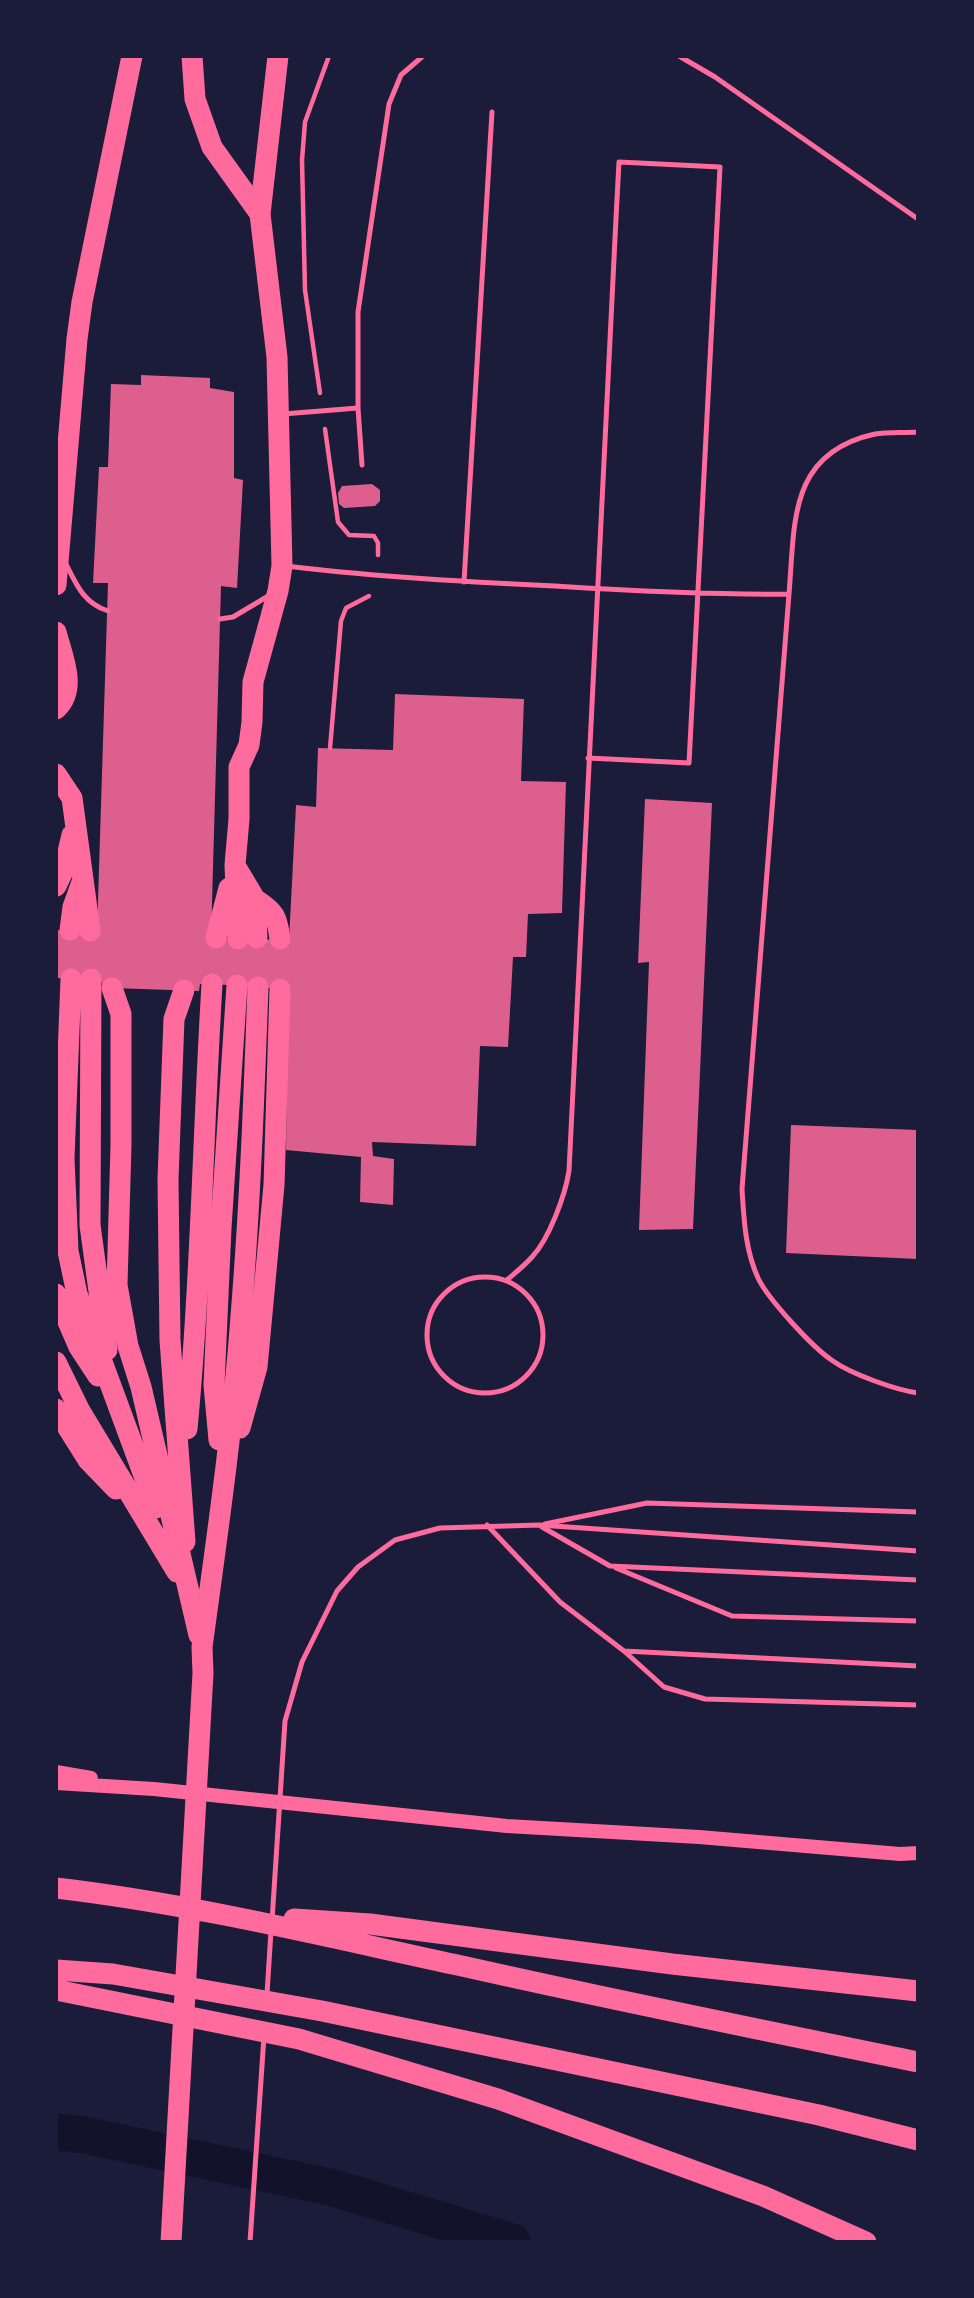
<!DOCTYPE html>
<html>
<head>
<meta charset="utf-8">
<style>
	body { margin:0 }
	#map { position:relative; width:974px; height:2298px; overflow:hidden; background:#1b1b3a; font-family:Signika,sans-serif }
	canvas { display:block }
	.frame { position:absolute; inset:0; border:58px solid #1b1b3a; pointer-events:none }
</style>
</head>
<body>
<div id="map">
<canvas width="974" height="2298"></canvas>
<div class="frame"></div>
</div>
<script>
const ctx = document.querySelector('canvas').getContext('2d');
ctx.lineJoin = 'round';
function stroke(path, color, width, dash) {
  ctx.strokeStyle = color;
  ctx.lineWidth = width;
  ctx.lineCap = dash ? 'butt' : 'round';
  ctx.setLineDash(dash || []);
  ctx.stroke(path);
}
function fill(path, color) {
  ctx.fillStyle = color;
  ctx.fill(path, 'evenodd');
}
stroke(new Path2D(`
	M 56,2132 L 84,2135 L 334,2188 L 512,2242`), '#12122b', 37);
fill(new Path2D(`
	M 141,375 L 210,378 L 210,388 L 234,392 L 234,478 L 243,480 L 237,588 L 221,586 L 211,938 L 289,940 L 296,805 L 316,807 L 318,748 L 393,750 L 395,694 L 524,699 L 521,781 L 566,782 L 562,913 L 528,914 L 526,957 L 513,957 L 508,1047 L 480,1046 L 476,1146 L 372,1142 L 373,1156 L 394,1159 L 393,1205 L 360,1202 L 361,1157 L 286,1150 L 288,989 L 212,984 L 200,984 L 199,991 L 112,988 L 102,988 L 102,982 L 91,979 L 56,978 L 56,930 L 97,932 L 108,583 L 93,583 L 99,467 L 108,467 L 111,384 L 141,385 Z
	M 372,484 L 380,490 L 380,501 L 375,506 L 344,508 L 339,504 L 338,493 L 342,486 Z
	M 645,799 L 712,803 L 693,1229 L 639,1230 L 649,962 L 638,963 Z
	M 791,1125 L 918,1130 L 918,1259 L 786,1253 Z`), '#dd5f8e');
stroke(new Path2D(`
	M 320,393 L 305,290 L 302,160 L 305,122 L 329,56
	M 325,429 L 338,522 L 349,535 L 374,536 L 378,543 L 378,555
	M 330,748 L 341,621 L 346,608 L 369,596`), '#ff6b9d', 4.5);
stroke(new Path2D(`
	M 679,56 L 715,77 L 918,219
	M 358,408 L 362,465
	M 283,414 L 358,408 L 358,312 L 389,104 L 401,75 L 423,56
	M 918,432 C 904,433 888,432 875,434 C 788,453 795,523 789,594 L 742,1189 C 744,1220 745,1249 758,1278 C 768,1299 813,1348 833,1361 C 851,1374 896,1390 918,1393
	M 66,564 C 77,586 84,603 108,611
	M 286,566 C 375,577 465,582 555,586 C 633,591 711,595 789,594
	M 464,582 L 492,112
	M 220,619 L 233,617 L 270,595
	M427 1335a58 58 0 1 1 116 0a58 58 0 1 1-116 0Z
	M 507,1280 C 515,1273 524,1266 532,1257 C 549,1239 565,1196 569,1171 C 584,834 601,498 619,162 L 720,167 L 689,763 L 588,758
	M 545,1524 L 647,1503 L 918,1512
	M 487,1525 L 560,1602 L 624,1651 L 918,1666
	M 542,1527 L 610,1566 L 918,1580
	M 616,1568 L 732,1616 L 918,1621
	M 624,1651 L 664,1687 L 705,1699 L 918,1705
	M 272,1921 L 285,1721 L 302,1662 L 337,1591 L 358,1567 L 395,1540 L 440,1528 L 539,1525 L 918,1551
	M 267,1994 L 271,1931
	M 250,2242 L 264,2036`), '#ff6b9d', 5);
stroke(new Path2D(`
	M 56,1772 L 91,1778
	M 56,1783 L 154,1789 L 507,1826 L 699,1837 L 900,1854 L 918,1853`), '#ff6b9d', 14);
stroke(new Path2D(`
	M 192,56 L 195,99 L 212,147 L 260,214
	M 56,585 L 77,339 L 82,302 L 132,56
	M 56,632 C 62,656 78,689 56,709
	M 56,774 L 72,798 L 90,931
	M 236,867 L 255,899 L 257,938
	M 56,886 L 64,869 L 72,835
	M 255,899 C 275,912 277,916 280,939
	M 70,930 L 73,907 L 82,882
	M 216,938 L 229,888
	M 238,939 L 235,865 L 239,819 L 239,767 L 249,745 L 252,722 L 253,682 L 278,591 L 282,566 L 277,357 L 260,214 L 278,56
	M 71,979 L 64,1158 L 68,1251 L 77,1294 L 156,1508
	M 91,979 L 90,1225 L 107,1350
	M 112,988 L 121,1014 L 121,1145 L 117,1285 L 128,1346 L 141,1387 L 199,1635
	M 184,990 L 174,1019 L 168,1179 L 170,1340 L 185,1542
	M 56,1294 L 79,1347 L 98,1376
	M 56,1362 L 80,1411 L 177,1572
	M 56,1409 L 88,1460 L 116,1489
	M 240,1428 L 257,1367 L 274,1185 L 280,989
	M 187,1429 C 201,1281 203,1132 212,984
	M 219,1440 L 214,1385 L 221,1228 L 237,985
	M 56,1888 C 193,1904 327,1937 462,1966 C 613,2000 766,2031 918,2062
	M 294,1919 L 370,1924 L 672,1964 L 918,1991
	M 56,1970 L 113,1974 L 322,2011 L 819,2115 L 918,2140
	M 56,1990 L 299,2039 L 498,2099 L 763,2196 L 866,2242
	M 171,2242 L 203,1673 L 202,1647 C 217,1537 233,1427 241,1316 C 250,1206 254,1097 258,987`), '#ff6b9d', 21);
</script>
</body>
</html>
